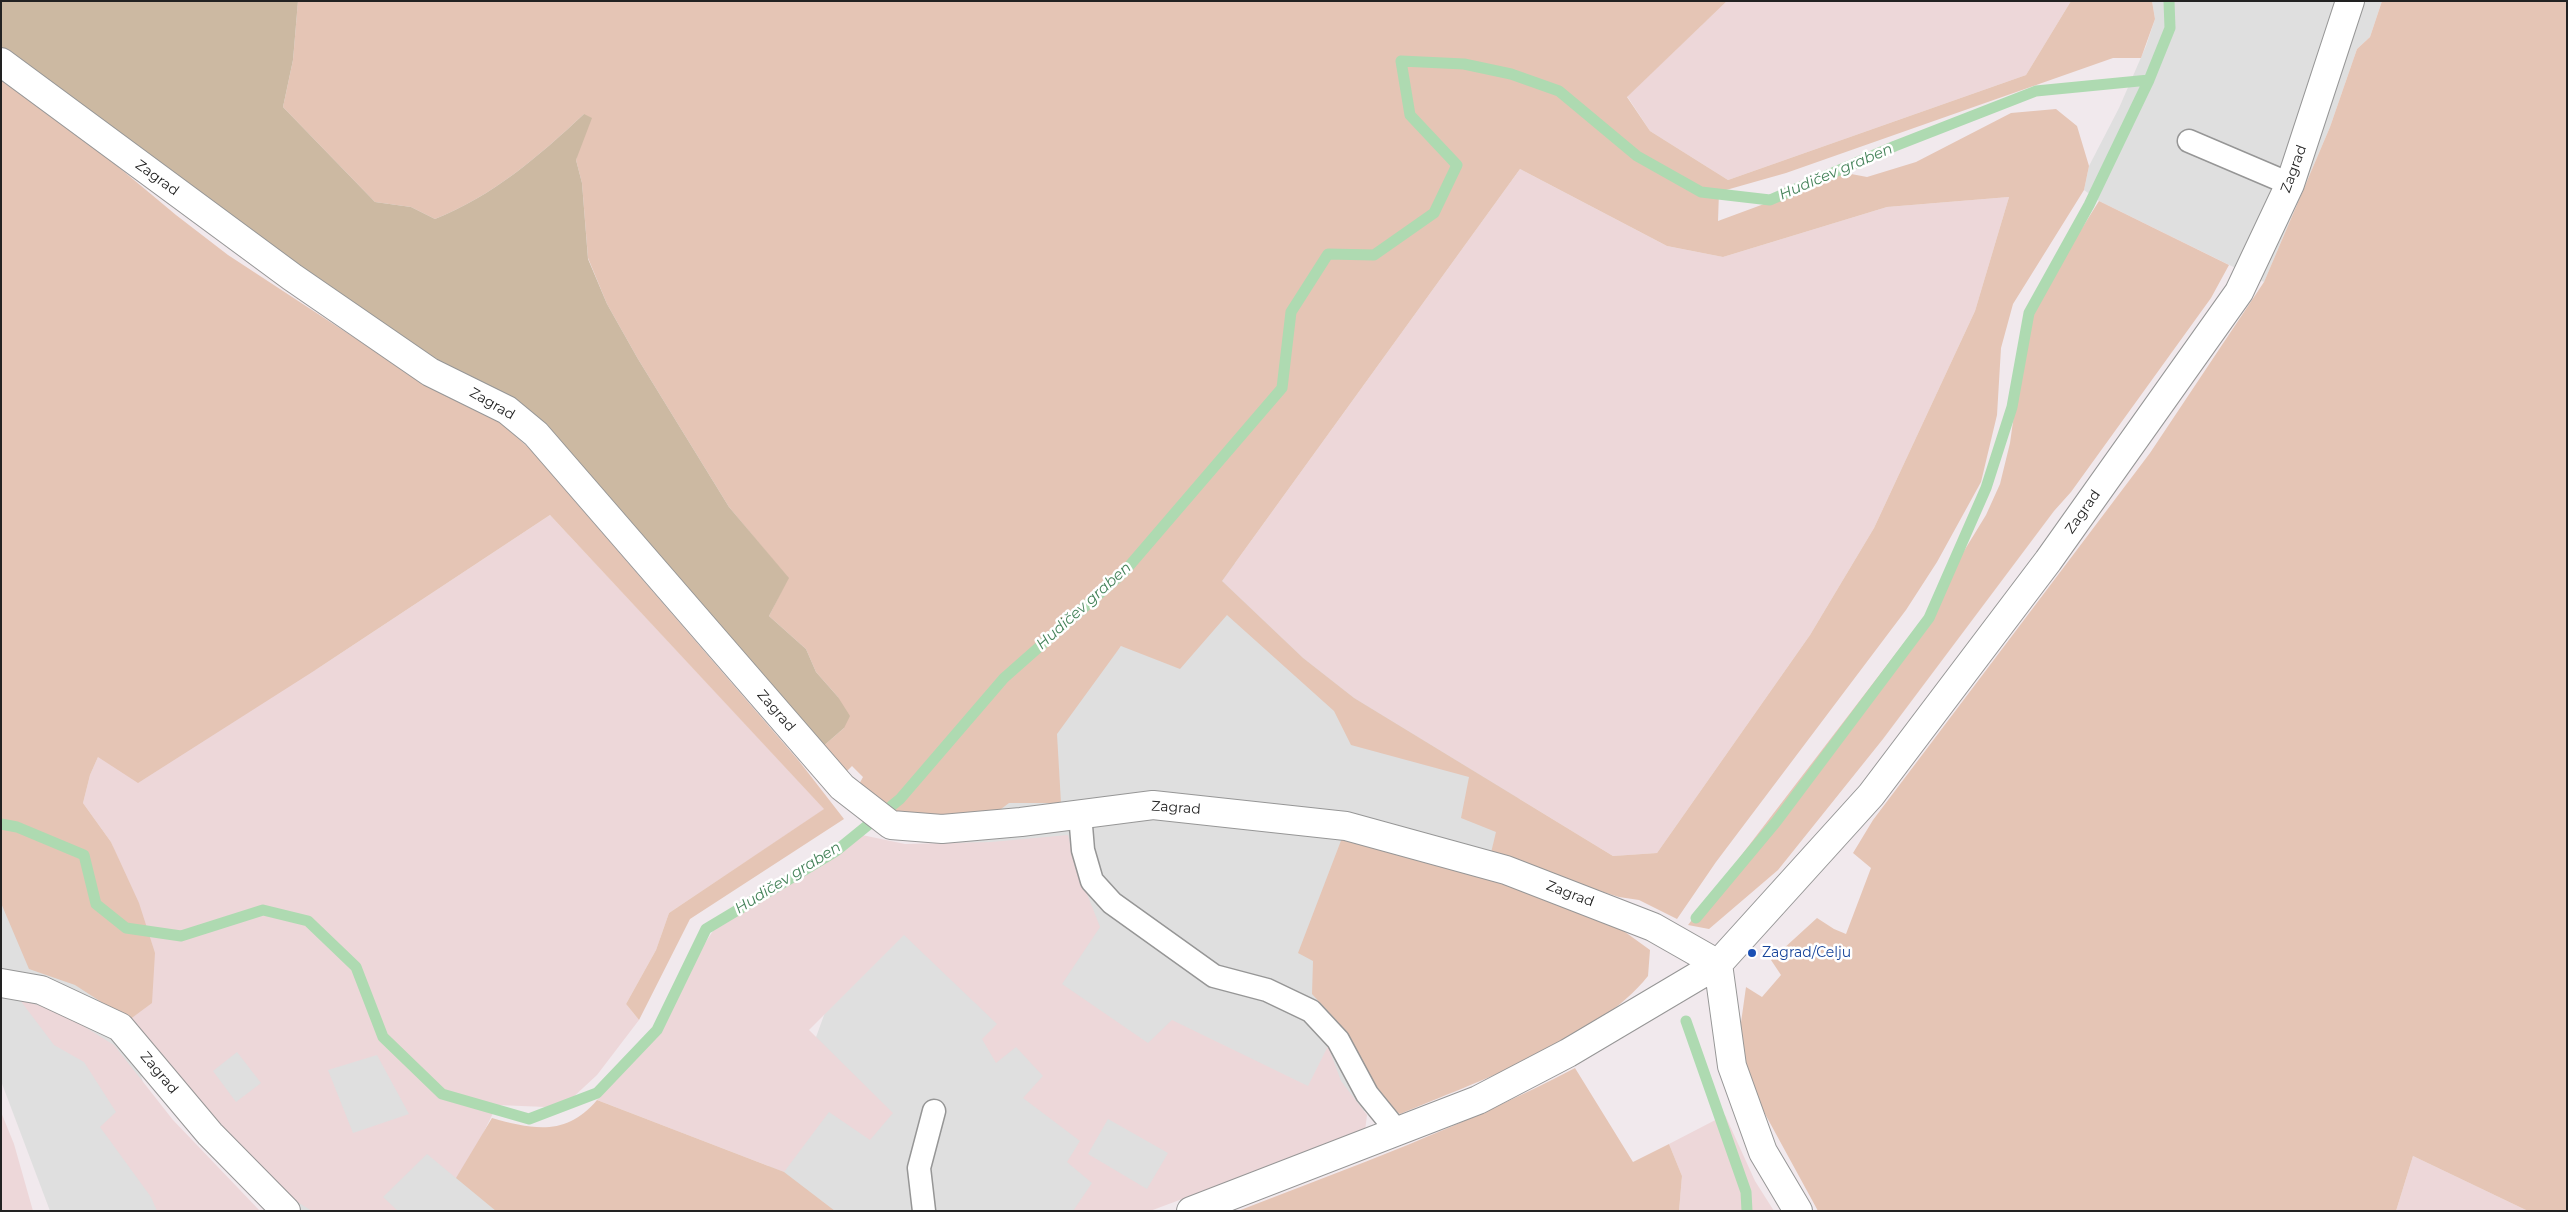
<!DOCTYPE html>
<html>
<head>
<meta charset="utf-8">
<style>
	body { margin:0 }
	#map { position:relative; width:2568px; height:1212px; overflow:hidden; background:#f1e9ed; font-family:Montserrat,sans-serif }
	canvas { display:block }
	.frame { position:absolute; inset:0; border:2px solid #222; pointer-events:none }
</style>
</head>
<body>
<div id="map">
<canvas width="2568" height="1212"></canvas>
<div class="frame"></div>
</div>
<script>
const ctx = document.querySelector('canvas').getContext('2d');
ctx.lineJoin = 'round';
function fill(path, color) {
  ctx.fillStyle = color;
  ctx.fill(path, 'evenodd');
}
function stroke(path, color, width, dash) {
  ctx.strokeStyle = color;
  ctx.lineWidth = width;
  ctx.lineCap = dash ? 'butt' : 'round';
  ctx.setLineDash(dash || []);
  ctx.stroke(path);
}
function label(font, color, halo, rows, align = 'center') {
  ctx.font = font + ' Montserrat,sans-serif';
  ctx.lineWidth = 5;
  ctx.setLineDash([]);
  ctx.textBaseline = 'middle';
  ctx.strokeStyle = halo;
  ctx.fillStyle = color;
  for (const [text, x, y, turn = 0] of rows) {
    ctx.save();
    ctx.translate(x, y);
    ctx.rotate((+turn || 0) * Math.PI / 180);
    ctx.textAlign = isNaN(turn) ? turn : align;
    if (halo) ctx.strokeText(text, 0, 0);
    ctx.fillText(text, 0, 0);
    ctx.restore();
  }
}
fill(new Path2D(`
	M 2152,1 L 2382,1 L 2370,37 L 2357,49 L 2330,127 L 2264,282 L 2099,201 L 2084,190 L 2089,166 L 2119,108 L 2146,46 L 2155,19 Z
	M 1209,544 L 1526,777 L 1419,1091 L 1230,1160 L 1113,1211 L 803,1211 L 763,1183 L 839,974 Z
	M 1,881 L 399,1016 L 539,1211 L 281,1211 L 141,1076 L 183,1211 L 50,1211 L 1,1081 Z`), '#dfdfdf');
fill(new Path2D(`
	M 1727,1 L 2071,1 L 2026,75 L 1728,180 L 1650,131 L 1627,96 Z
	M 1520,169 L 1667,246 L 1723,257 L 1887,207 L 2009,197 L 1975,311 L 1874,528 L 1810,635 L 1657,853 L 1613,856 L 1354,698 L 1303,658 L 1222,581 Z
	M 550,515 L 825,809 L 669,913 L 656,950 L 626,1004 L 639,1020 L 597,1075 L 570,1100 L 546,1107 L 497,1105 L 475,1150 L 456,1178 L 427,1154 L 383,1197 L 398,1211 L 312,1211 L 291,1198 L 249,1165 L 129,1020 L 122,871 L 111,842 L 83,803 L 90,775 L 98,757 L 317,669 ZM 237,1052 L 261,1083 L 236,1102 L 213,1071 ZM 377,1055 L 409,1114 L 353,1133 L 328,1070 Z
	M 862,835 L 905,844 L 991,842 L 1068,835 L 1075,863 L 1100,927 L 1062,984 L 1148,1043 L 1172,1020 L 1308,1086 L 1328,1046 L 1341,1081 L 1367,1115 L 1365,1131 L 1150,1211 L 1073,1211 L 1092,1183 L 1067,1162 L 1080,1141 L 1023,1098 L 1043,1076 L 1016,1047 L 996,1063 L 982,1039 L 997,1024 L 904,935 L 809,1030 L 893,1113 L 870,1140 L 829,1112 L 784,1172 L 597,1100 L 649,1037 L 692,962 L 713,931 L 774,888 ZM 1108,1119 L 1168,1153 L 1147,1189 L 1088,1154 Z
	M 20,1000 L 59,1011 L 114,1045 L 173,1120 L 260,1211 L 157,1211 L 151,1197 L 100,1127 L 116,1112 L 84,1062 L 54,1045 Z
	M 1,1112 L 14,1144 L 33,1211 L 1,1211 Z
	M 1725,1115 L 1755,1181 L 1774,1211 L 1679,1211 L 1682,1176 L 1669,1144 Z
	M 2413,1156 L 2528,1211 L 2396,1211 Z`), '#edd7d9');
fill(new Path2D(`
	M 298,1 L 1727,1 L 1627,97 L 1650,131 L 1728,180 L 2026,75 L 2071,1 L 2152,1 L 2155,19 L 2141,58 L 2113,58 L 1786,173 L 1719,192 L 1718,221 L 1764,204 L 1771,196 L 1830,170 L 1867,177 L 1916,162 L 2011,113 L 2056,109 L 2077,126 L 2089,166 L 2084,190 L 2013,304 L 2001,348 L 1997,415 L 1981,482 L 1937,562 L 1906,610 L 1716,862 L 1677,919 L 1639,900 L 1619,897 L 1490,857 L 1496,832 L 1461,818 L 1469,777 L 1351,745 L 1334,711 L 1227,615 L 1180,669 L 1121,646 L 1057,734 L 1061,803 L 1009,803 L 993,815 L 948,827 L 870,804 L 857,788 L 863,777 L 852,766 L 846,772 L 820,749 L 844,728 L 838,697 L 816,672 L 806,649 L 769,616 L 788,578 L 729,507 L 638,359 L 607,304 L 588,258 L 582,183 L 576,160 L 584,114 C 539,156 493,196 435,219 L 411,207 L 375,202 L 283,107 L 293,60 ZM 1520,169 L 1667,246 L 1723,257 L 1887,207 L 2009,197 L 1975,311 L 1874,528 L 1810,635 L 1657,853 L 1613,856 L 1354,698 L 1303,658 L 1222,581 Z
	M 2382,1 L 2567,1 L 2567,1211 L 2528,1211 L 2413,1156 L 2396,1211 L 1818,1211 L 1746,1079 L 1738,1044 L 1746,987 L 1762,997 L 1781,975 L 1771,960 L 1817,918 L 1834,929 L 1846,934 L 1871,868 L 1853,853 L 1873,820 L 2150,453 L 2264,282 L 2330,127 L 2357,49 L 2370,37 Z
	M 1,69 L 176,215 L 228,255 L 422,382 L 486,410 L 530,449 L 799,761 L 844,819 L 690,919 L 639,1020 L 626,1004 L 656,950 L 669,913 L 824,809 L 550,515 L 317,669 L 138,783 L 98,757 L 90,775 L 83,803 L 111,842 L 139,903 L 155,953 L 152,1003 L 129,1020 L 75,985 L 29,969 L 1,903 Z
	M 2099,201 L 2229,265 L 2211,298 L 2071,492 L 2054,511 L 1883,739 L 1778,870 L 1709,929 L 1688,925 L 1923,618 L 1986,515 L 2000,484 L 2010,443 L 2020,372 L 2019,350 L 2030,311 Z
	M 1342,838 L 1509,881 L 1614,924 L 1650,950 L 1648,976 C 1597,1040 1476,1082 1400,1114 L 1379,1099 L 1359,1074 L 1337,1021 L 1312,994 L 1313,961 L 1298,953 Z
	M 1575,1068 L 1633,1162 L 1669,1144 L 1682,1176 L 1679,1211 L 1238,1211 C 1352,1167 1467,1125 1575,1068 Z
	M 597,1100 L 784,1172 L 835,1211 L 496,1211 L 456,1178 L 492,1118 C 534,1130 567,1136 597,1100 Z`), '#e5c5b5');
fill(new Path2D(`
	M 1,1 L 298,1 L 293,60 L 283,107 L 375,202 L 411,207 L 435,219 C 493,196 539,156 584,114 L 592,118 L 576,160 L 582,183 L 588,259 L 607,304 L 638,359 L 729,507 L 789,578 L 769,616 L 806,649 L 816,672 L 838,697 L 850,716 L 844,728 L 820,749 L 518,405 L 419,349 L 245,229 L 1,47 Z`), '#ccb9a2');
stroke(new Path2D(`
	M 1,824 L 17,827 L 84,855 L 96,904 L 126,928 L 181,936 L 263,910 L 308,921 L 356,967 L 383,1037 L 442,1094 L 529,1119 L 597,1093 L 657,1030 L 706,929 L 836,851 L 900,799 L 1004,678 L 1124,572 L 1282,388 L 1291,312 L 1328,254 L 1374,255 L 1434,213 L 1457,165 L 1410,115 L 1401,61 L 1464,64 L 1511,74 L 1559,91 L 1637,156 L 1701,192 L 1770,200 L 1895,146 L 2036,91 L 2149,80
	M 1696,918 L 1776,822 L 1929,618 L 1986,488 L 2012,407 L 2029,313 L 2089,205 L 2149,80 L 2170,28 L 2169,1
	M 1686,1021 L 1746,1192 L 1747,1211`), '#aedab1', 11);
const service = new Path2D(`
	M 2189,141 L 2290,184
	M 1080,814 L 1083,850 L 1092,881 L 1112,903 L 1214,976 L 1267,990 L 1311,1011 L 1338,1040 L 1367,1094 L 1397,1131
	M 924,1211 L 919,1168 L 934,1111`);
const minor = new Path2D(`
	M 1,62 L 292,277 L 430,372 L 507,410 L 536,434 L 842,787 L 891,825 L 942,829 L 1021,822 L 1153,805 L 1346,826 L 1506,870 L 1653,927 L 1718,964
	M 1718,964 L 1732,1066 L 1763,1152 L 1798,1211
	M 1,983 L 41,990 L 120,1027 L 210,1134 L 286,1211
	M 1191,1211 L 1478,1100 L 1568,1053 L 1718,964 L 1871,795 L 2048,561 L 2239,292 L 2290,184 L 2350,1`);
stroke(service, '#969696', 25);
stroke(minor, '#969696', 30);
stroke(service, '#fff', 22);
stroke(minor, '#fff', 28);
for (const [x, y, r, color] of [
	[1752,953,5,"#1a4fb4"]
]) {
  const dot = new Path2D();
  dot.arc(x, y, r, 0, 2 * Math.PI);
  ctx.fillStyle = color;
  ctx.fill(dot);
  stroke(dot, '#fff', 2);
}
label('14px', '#222', '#fff', [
	["Zagrad",2294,169,-70],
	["Zagrad",157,178,36],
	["Zagrad",492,404,30],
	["Zagrad",2083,512,-55],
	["Zagrad",776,711,49],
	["Zagrad",1176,808,4],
	["Zagrad",1570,894,21],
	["Zagrad",159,1073,50]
]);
label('14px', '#164399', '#fff', [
	["Zagrad/Celju",1762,953]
], 'left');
label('italic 15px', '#45835a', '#fff', [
	["Hudičev graben",1836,172,-23],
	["Hudičev graben",1084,606,-42],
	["Hudičev graben",788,878,-32]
]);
</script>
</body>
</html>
